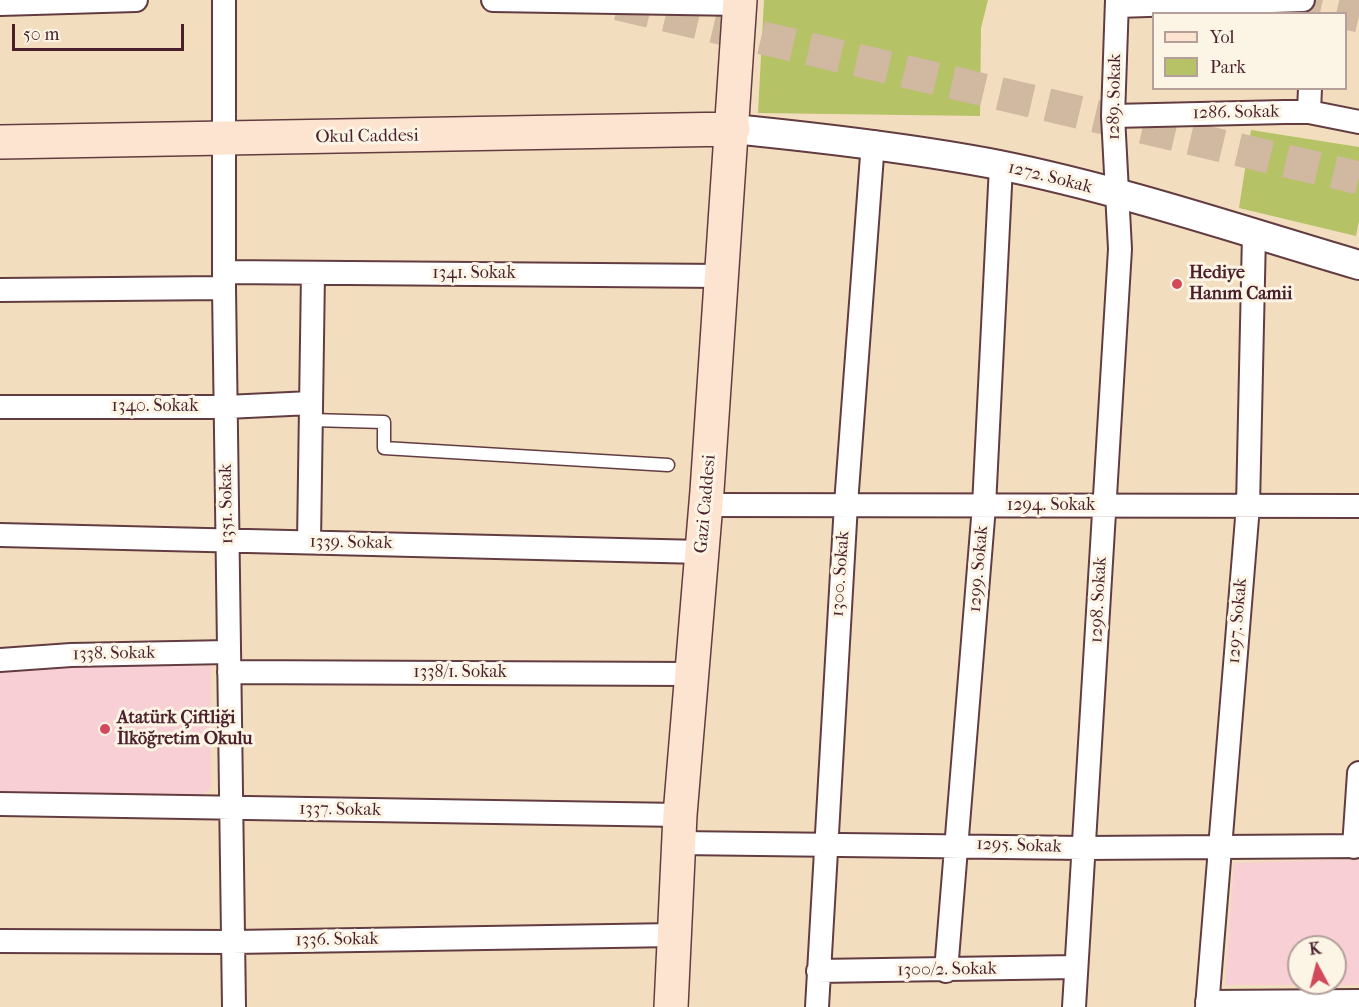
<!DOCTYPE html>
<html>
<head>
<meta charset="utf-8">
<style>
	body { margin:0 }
	#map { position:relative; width:1359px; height:1007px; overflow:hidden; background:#f2debe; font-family:"IM FELL French Canon",serif }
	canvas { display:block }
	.legend { position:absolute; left:1152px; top:12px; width:195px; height:78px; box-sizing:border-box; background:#fcf5e5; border:2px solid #b59f9b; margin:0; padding:8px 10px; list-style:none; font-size:18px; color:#4a1f2b }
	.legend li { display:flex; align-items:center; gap:12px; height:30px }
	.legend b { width:30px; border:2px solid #b59f9b }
	.north { position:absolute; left:1287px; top:935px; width:60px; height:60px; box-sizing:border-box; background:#fcf5e5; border:2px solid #b59f9b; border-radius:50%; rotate:353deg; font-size:16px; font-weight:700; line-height:24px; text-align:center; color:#4a1f2b }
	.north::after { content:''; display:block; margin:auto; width:21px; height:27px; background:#d1495b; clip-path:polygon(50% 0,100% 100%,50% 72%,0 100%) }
	.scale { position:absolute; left:12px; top:24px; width:172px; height:27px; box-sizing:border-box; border:3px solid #4a1f2b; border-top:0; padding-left:8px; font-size:18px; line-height:21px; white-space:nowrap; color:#4a1f2b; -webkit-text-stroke:4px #fcf5e5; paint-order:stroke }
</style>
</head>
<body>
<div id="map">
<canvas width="1359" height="1007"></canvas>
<ul class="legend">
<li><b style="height:8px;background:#fde4d0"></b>Yol</li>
<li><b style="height:16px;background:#b5c265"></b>Park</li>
</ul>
<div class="north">K</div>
<div class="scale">50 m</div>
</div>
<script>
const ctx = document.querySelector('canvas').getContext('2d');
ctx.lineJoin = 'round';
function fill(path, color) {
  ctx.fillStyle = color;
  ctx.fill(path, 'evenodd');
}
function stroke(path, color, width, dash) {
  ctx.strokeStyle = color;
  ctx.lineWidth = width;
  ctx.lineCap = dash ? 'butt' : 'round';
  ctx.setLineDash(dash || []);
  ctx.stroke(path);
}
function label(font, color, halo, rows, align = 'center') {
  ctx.font = font + ' "IM FELL French Canon",serif';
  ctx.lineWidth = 6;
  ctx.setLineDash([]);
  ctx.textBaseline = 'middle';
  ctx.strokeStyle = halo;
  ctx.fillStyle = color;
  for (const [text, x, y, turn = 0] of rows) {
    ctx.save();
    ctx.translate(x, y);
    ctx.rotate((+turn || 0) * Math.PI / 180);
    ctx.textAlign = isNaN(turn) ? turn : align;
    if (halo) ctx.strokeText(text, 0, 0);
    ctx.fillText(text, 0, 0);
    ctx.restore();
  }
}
fill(new Path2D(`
	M 75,666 L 211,666 L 211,787 L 200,798 L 0,796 L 0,672 Z
	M 1359,859 L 1359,985 L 1225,985 L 1234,863 ZM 1299,947 L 1335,947 L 1335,983 L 1299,983 Z`), '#f7cfd4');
fill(new Path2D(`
	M 764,0 L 988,0 L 981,28 L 980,116 L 758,113 Z
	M 1251,130 L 1359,147 L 1359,221 L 1356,236 L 1239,208 Z`), '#b5c265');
stroke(new Path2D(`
	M 1289,0 L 1359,16
	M 618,4 L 1359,178`), '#d0b8a1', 33, [33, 16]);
const service = new Path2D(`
	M 311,420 L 384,422 L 384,448 L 668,465`);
const minor = new Path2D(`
	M 224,0 L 224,288 L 234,1007
	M 493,0 L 740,4
	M 0,4 L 136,0
	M 1117,6 L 1303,0
	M 1309,112 L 1310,88
	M 1113,116 L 1285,112 L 1309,112 L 1359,122
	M 224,272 L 723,276
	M 0,290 L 224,288
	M 0,407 L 226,407 L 311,403
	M 706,505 L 1359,506
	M 0,535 L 702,552
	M 309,542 L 313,273
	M 0,660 L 71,655 L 229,652
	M 229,672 L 690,674
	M 0,804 L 680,815
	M 679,843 L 1084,848 L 1359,846
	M 1354,847 L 1359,773
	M 0,941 L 233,942 L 675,935
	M 818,971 L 1076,967
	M 946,971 L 984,506 L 1001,166
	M 1207,1002 L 1359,1001
	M 817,1007 L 846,504 L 873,142
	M 1074,1007 L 1120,249 L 1113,116 L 1117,0
	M 1207,1007 L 1248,506 L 1254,234`);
const tertiary = new Path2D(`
	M 733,129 C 823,138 911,148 999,165 C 1122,190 1240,230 1359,265`);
const secondary = new Path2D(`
	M 0,142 L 733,129
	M 671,1007 L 680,815 L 707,491 L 740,0`);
stroke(service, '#633c41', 15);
stroke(minor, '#633c41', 26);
stroke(tertiary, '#633c41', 32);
stroke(secondary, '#633c41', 36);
stroke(service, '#fff', 12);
stroke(minor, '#fff', 22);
stroke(tertiary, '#fff', 28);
stroke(secondary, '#fde4d0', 33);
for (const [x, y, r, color] of [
	[1177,284,6,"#d1495b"],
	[105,729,6,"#d1495b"]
]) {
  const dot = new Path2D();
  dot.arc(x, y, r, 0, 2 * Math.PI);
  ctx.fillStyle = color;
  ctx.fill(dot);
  stroke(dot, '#fcf5e5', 2);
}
label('18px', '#4a1f2b', '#fcf5e5', [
	["1289. Sokak",1115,97,-89],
	["1286. Sokak",1236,113,-1],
	["Okul Caddesi",367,137,-1],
	["1272. Sokak",1050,178,14],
	["1341. Sokak",474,274],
	["1340. Sokak",155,407],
	["1351. Sokak",227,504,-91],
	["Gazi Caddesi",706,504,-85],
	["1294. Sokak",1051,506],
	["1339. Sokak",351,543,1],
	["1299. Sokak",979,569,-85],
	["1300. Sokak",841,574,-86],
	["1298. Sokak",1099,600,-87],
	["1297. Sokak",1238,621,-85],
	["1338. Sokak",114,654,-1],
	["1338/1. Sokak",460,673],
	["1337. Sokak",340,810,1],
	["1295. Sokak",1019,846,2],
	["1336. Sokak",337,940,-1],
	["1300/2. Sokak",947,970,-1]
]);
label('bold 18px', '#4a1f2b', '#fcf5e5', [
	["Hediye",1189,274],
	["Hanım Camii",1189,295],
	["Atatürk Çiftliği",117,719],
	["İlköğretim Okulu",117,740]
], 'left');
</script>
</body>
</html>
